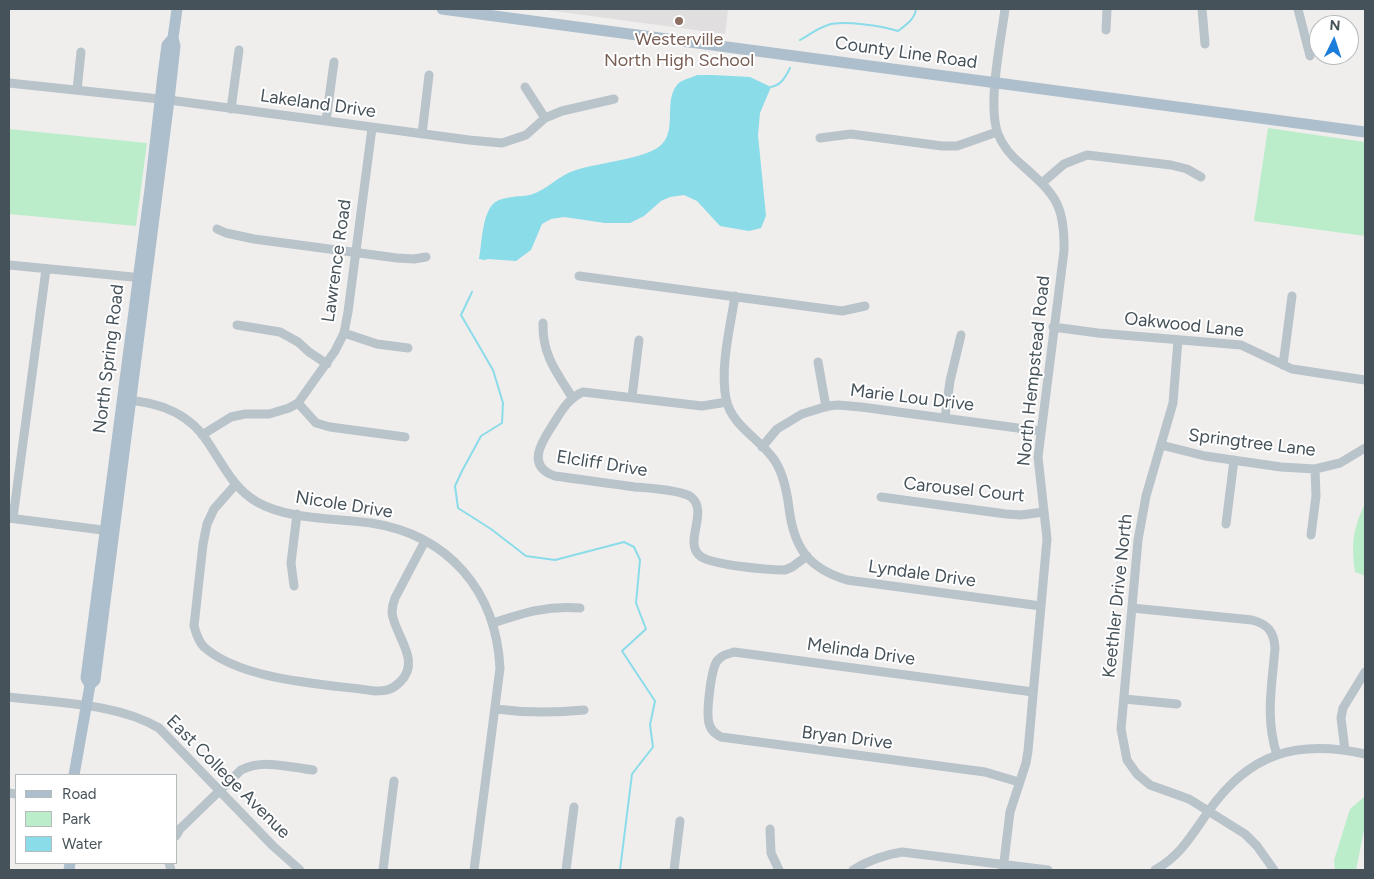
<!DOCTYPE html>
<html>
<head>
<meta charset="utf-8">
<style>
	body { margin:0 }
	#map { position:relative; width:1374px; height:879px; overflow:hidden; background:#f0eded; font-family:Figtree,sans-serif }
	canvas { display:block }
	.frame { position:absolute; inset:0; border:10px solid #46525a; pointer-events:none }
	.legend { position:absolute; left:15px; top:774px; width:162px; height:90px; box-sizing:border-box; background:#fff; border:1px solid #b5babd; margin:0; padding:6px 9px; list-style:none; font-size:15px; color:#46525a }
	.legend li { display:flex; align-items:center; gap:10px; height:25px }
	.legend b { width:25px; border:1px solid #b5babd }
	.north { position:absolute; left:1309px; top:15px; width:50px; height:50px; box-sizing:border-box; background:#fff; border:1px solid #b5babd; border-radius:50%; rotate:4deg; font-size:14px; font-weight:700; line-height:20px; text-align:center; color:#46525a }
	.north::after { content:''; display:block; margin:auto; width:18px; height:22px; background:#1d7dda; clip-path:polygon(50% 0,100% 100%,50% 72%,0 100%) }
</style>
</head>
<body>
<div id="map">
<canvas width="1374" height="879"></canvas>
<div class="frame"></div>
<ul class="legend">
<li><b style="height:6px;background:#adbfcc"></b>Road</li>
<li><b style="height:14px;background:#bcedcb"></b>Park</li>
<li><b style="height:14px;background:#8adce9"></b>Water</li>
</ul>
<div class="north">N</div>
</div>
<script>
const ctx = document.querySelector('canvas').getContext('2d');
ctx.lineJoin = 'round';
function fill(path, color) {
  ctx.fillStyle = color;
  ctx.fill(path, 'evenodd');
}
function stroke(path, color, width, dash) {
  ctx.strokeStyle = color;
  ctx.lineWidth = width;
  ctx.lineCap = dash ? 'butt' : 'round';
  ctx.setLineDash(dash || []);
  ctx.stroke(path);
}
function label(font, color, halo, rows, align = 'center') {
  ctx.font = font + ' Figtree,sans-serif';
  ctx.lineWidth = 4;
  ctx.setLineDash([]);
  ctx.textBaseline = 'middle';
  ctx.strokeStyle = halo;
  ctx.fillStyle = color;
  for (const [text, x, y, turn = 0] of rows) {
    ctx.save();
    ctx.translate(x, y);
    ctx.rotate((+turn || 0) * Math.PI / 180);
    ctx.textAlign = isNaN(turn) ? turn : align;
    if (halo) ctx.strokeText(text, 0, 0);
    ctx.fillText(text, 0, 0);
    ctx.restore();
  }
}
fill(new Path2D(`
	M 539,9 L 728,9 L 725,34 Z`), '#e1dedf');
fill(new Path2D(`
	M 1268,128 L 1365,142 L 1365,236 L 1254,221 Z
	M 9,129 L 147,143 L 136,226 L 9,214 Z
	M 1365,503 L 1365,576 L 1355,572 C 1351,542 1353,530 1365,503 Z
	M 1365,796 L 1365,825 L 1356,870 L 1335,870 L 1334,860 L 1350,809 Z`), '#bcedcb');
fill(new Path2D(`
	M 697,75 L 713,75 L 750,77 L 771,87 L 760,113 L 758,135 L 766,216 L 761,228 L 749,231 L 720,226 L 697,201 L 684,195 L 670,197 L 661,201 L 644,216 L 630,223 L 605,223 L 564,217 L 551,219 L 542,224 L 531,250 L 516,261 L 488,259 L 484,260 L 479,259 C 482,244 482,215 493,204 C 501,196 519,197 530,195 C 547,190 559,175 576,170 C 597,163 644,159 660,146 C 678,131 663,102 677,85 C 680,80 691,78 697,75 Z`), '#8adce9');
stroke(new Path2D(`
	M 800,40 C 809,35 818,28 828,25 C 843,20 882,26 898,31 C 906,25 915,19 916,9
	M 771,87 C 781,85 785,78 790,68
	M 472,292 L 461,315 L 493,370 L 503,403 L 502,423 L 481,436 L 462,471 L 455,486 L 458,508 L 491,529 L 526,556 L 555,560 L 624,542 L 634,547 L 640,560 L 636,603 L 646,629 L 622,651 L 655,701 L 650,725 L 653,747 L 632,774 L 620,870`), '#8adce9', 2);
stroke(new Path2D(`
	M 1202,9 L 1205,44
	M 1298,9 L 1310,56
	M 1106,30 L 1107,9
	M 9,83 L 169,100 L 469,140 L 502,143 L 526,135 L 545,118 L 562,111 L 614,99
	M 525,87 L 545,118
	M 77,90 L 81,52
	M 231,109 L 239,50
	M 326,121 L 334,62
	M 422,134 L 429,75
	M 820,138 L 851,134 L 942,146 L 957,146 L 997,132
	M 1042,183 L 1064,164 L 1087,155 L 1171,165 L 1187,169 L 1201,177
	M 217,229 L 226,233 L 254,239 L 397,258 L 414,259 L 426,257
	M 9,265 L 143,278
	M 579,276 L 842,311 L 865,306
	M 735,296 C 730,329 720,366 726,399 C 732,427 761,439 775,461 C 784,475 787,492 789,508 C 794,548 808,568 847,580 L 1041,606
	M 543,323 C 542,354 556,372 572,397
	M 237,325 L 280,332 L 298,342 L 309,352 L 327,364
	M 1053,327 L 1098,333 L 1241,345 L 1292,369 L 1365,380
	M 344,333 L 377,344 L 408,348
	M 1178,340 L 1173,403 L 1146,496 L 1138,540 L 1121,729 L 1127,760 L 1137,774 L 1150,785 L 1189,799 L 1245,834 L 1257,846 L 1274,870
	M 818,362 L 826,407
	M 1283,365 L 1292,296
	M 632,397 L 639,340
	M 126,400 C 159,402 191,414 209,444 C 223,465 234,489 257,502 C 288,520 336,518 371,523 C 449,535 496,591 500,668 L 474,870
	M 727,402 L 702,406 L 583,392 C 568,398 561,412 552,426 C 541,443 526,466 555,476 C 582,480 608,483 635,487 C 647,488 682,490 691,497 C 709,511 684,541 699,555 C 708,565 769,570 785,570 L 792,567 L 807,556
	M 298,403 L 316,423 L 330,427 L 405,437
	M 945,418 L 950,381 L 961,335
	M 202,435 L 231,417 L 245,414 L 269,414 L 289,408 L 298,403 L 335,351 L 344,333 L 348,312 L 372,128
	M 1161,445 L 1205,456 L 1281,467 L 1315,469 L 1340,463 L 1365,448
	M 762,447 L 777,429 L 802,414 L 828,406 L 838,405 L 861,407 L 1040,431
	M 236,484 L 214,509 L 207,524 L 203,544 L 194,626 C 196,633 198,641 204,647 C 242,681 326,684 375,691 C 386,691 392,690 400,682 C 422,661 395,636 392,613 C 392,608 393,603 395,598 L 425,541
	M 881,497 L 1006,514 L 1021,515 L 1044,512
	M 9,518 L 110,531
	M 13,518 L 46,269
	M 1226,524 L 1234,460
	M 1311,535 L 1316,496 L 1315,469
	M 294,586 L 291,563 L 297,514
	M 1132,608 L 1252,620 C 1268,624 1274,632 1275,648 C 1272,686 1265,718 1277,755
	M 493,623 C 523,613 548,605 580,608
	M 9,697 C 57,703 116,703 159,728 L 273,846 L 300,870
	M 1124,699 L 1177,704
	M 496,709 C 526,713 554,713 584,710
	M 1345,750 L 1341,718 L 1343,708 L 1365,672
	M 1019,782 L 985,772 L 721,737 C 716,734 712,732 710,726 C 705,717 711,670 717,661 C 722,655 727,654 734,652 L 1033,692
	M 9,793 L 16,794
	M 770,829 L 771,853 L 779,870
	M 176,836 L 180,829 L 241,770 C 263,759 289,767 313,770
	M 169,863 L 171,870
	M 383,870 L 394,781
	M 566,870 L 574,807
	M 674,870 L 680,821
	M 853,870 C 869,860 883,855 902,852 L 1048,870
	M 1003,870 L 1010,812 L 1026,763 L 1028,751 L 1047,539 L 1038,457 L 1064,251 C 1065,206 1056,195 1023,166 C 1012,157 1003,147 998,134 C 987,104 1001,41 1005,9
	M 1155,870 C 1181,855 1191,836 1208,812 C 1249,753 1297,739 1365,754`), '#b9c3ca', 9);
stroke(new Path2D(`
	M 442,9 L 1365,132
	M 90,685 L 86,678 L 150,189 L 163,75 L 167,45 L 173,38
	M 74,775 L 90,685 L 95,680 L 169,100 L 175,46 L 173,38 L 177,9
	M 69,870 L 70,863`), '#adbfcc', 11);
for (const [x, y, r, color] of [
	[679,21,5,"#8d6e63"]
]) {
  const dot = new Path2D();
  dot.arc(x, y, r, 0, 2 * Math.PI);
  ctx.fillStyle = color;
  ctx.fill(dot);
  stroke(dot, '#fff', 2);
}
label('18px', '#785e54', '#fff', [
	["Westerville",679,40],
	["North High School",679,61]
]);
label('18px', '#46525a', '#fff', [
	["County Line Road",906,53,8],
	["Lakeland Drive",318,104,8],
	["Lawrence Road",337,261,-82],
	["Oakwood Lane",1184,325,6],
	["North Spring Road",109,359,-83],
	["North Hempstead Road",1034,371,-84],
	["Marie Lou Drive",912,398,7],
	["Springtree Lane",1252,443,7],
	["Elcliff Drive",602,464,9],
	["Carousel Court",964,490,6],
	["Nicole Drive",344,505,9],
	["Lyndale Drive",922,574,8],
	["Keethler Drive North",1118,596,-84],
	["Melinda Drive",861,652,8],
	["Bryan Drive",847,738,7],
	["East College Avenue",228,777,45]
]);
</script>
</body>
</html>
